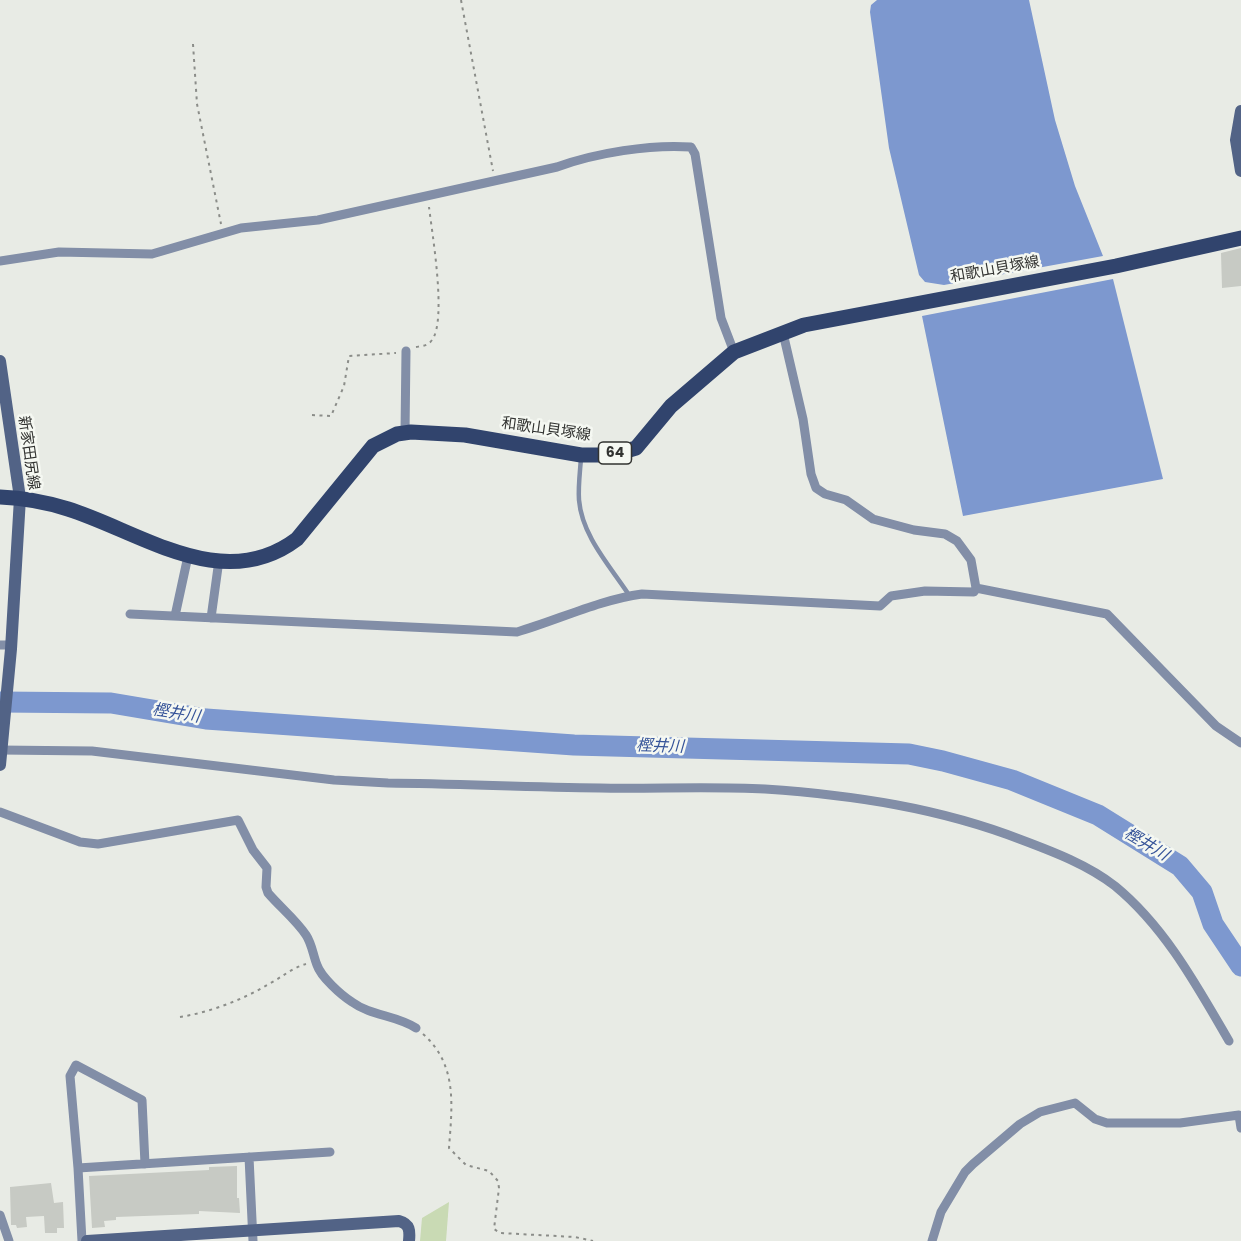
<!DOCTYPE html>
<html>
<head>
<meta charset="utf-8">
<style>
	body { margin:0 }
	canvas { display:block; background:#e8ebe5 }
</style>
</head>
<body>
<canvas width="1241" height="1241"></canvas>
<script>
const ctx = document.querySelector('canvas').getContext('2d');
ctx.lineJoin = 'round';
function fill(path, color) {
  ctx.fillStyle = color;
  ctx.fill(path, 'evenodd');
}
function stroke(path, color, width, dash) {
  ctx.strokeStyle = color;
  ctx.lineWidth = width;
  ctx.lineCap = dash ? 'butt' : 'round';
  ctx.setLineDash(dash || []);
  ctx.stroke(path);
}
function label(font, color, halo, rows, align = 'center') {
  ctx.font = font + ' Poppins,"Noto Sans JP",sans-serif';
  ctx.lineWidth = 5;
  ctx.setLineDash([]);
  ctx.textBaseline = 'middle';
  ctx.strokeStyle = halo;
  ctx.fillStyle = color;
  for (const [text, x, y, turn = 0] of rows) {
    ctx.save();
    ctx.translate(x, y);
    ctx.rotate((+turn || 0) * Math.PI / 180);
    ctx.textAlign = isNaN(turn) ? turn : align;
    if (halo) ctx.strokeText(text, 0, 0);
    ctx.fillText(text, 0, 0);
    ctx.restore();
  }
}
fill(new Path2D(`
	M 449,1202 L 446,1241 L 420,1241 L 422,1218 Z`), '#c9dab4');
fill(new Path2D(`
	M 877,0 L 1029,0 L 1055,120 L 1075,186 L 1103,256 L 944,285 L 925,282 L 919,275 L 889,148 L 870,12 L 871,5 Z
	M 1113,279 L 1163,479 L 963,516 L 922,316 Z`), '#7d98cf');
stroke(new Path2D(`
	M 0,702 L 111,703 L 206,719 L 574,745 L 909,754 L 943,761 L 1012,780 L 1098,815 L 1180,866 L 1202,892 L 1213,924 L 1241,966`), '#7d98cf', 21);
fill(new Path2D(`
	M 1241,248 L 1241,286 L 1222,288 L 1221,253 Z
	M 237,1166 L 237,1198 L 239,1198 L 240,1213 L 199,1211 L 199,1214 L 116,1217 L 116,1220 L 104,1221 L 105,1227 L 92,1228 L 89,1176 L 209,1170 L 209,1167 Z
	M 51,1183 L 54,1203 L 63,1202 L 64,1228 L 57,1228 L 57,1233 L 45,1233 L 44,1216 L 26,1217 L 27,1227 L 17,1228 L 16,1225 L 11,1225 L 10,1187 Z`), '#c7cac4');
stroke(new Path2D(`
	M 461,0 L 493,171
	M 193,44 L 197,104 L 221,224
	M 416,347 C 422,346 428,346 432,340 C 447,320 432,233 429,207
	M 312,415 L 331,416 L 344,386 L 349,356 L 396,353
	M 180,1017 C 211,1012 242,1000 269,984 C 282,977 292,968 306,964
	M 423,1034 C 458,1065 452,1106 449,1148 L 466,1165 L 489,1171 L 498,1181 L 499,1188 L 494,1229 L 500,1233 L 575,1237 L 593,1241`), '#8b8d89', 2, [3, 4.5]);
stroke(new Path2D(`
	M 581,458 C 580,472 578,487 579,500 C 582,536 610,566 629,595`), '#828ea7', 4.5);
stroke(new Path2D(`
	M 0,261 L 59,252 L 152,254 L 241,228 L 318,220 L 557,167 C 595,153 651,144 691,147 L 695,154 L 721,318 L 734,352
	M 783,333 L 803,419 L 811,474 L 816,488 L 825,494 L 846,500 L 873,519 L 914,530 L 945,534 L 957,541 L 971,560 L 976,588 L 1107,614 L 1216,726 L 1241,743
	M 405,433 L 406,351
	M 130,614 L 517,632 C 558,620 599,600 642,594 L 880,606 L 891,596 L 925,591 L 974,592 L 976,588
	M 175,616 L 188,556
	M 211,618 L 219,560
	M 0,645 L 11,645
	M 0,750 L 92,751 L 334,780 L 388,783 C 458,784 529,787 600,788 C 654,789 710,786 765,789 C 853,795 940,808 1022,840 C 1054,852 1088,865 1115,886 C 1165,927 1197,986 1229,1041
	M 0,812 L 80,842 L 98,844 L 238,820 L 253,850 L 267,868 L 266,887 L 268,893 C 280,907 296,920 306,935 C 312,944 313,955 317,965 C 321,977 341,995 352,1002 C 371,1016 396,1015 416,1028
	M 249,1157 L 253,1241
	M 78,1168 L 70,1076 L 76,1065 L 142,1100 L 145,1164
	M 0,1215 L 9,1241
	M 82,1241 L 78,1168 L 330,1152
	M 932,1241 L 941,1212 L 965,1172 L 973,1164 L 1020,1124 L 1040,1112 L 1075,1103 L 1095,1119 L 1107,1123 L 1180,1123 L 1239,1115 L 1241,1128`), '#828ea7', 9);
stroke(new Path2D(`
	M 1241,111 L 1236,140 L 1241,171
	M 0,361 L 20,498 L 11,649 L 0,765
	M 87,1241 L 399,1221 C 410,1224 410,1231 409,1241`), '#526386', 12);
stroke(new Path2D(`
	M 0,497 C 23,498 46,502 68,509 C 141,532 223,595 297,539 L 373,446 L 397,434 L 411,432 L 465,435 L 581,455 L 605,455 L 626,451 L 636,448 L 671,406 L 734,352 L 804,325 L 1116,266 L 1241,238`), '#31446d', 15);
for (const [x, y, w] of [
	[615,453,33]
]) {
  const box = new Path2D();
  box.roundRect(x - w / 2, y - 11, w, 22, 4.5);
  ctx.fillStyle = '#f5f8f2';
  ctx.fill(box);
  stroke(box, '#323331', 1.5);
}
label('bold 14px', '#323331', null, [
	["64",615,453]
]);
label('15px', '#323331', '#f5f8f2', [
	["和歌山貝塚線",995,270,-10],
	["和歌山貝塚線",546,430,8],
	["新家田尻線",28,453,82]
]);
label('italic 16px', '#365499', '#f5f8f2', [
	["樫井川",176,714,9],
	["樫井川",660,747,2],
	["樫井川",1146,845,31]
]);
</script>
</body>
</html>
